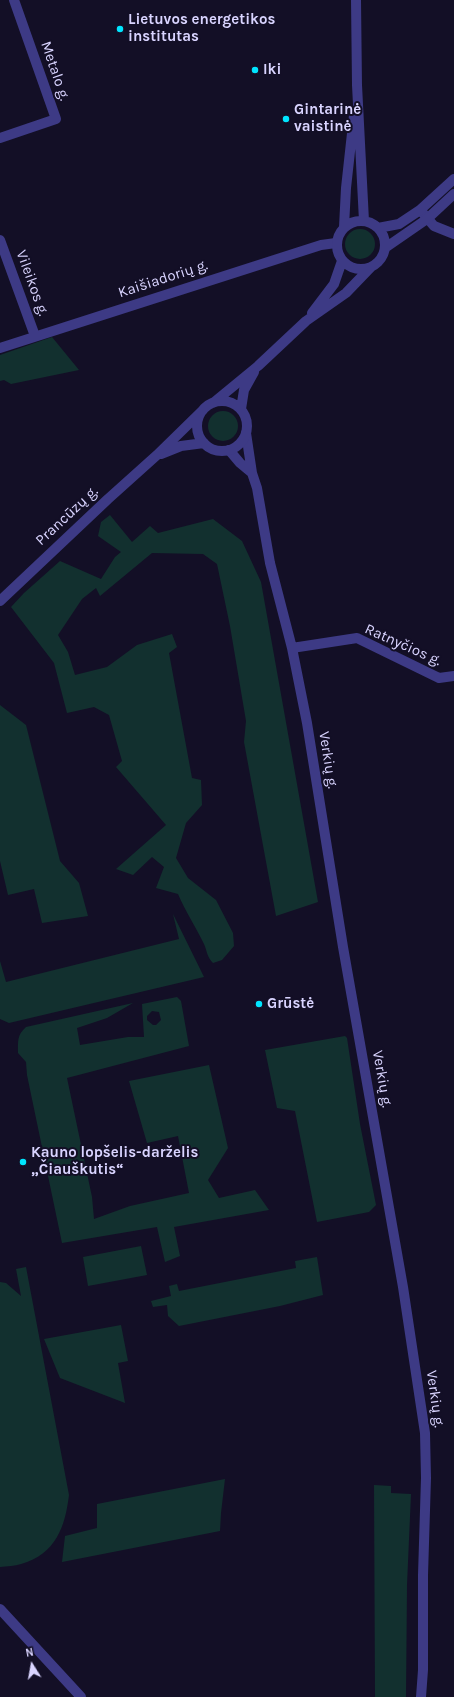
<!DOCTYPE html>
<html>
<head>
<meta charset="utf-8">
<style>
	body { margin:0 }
	#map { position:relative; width:454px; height:1697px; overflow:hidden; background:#130f26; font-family:Karla,sans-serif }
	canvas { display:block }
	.north { position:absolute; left:12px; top:1645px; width:40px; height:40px; -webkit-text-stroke:3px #130f26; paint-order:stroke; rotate:349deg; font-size:11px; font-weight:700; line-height:16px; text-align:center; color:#d9d4ff }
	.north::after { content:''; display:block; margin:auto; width:14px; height:18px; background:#d9d4ff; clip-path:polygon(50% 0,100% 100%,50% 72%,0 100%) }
</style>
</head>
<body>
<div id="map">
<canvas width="454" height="1697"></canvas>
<div class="north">N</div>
</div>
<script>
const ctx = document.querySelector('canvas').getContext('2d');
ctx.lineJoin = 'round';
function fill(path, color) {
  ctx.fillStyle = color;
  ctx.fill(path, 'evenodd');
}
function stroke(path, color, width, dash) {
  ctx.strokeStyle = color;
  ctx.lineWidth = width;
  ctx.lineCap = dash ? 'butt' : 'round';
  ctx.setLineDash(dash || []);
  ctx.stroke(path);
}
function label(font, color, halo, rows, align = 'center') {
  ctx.font = font + ' Karla,sans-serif';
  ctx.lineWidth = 4;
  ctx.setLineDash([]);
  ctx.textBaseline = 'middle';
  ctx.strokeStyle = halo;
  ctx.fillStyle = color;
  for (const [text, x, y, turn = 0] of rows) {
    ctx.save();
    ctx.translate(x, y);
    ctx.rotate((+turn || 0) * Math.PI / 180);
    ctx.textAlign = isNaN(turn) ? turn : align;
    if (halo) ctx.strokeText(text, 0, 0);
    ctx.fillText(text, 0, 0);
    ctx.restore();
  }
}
fill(new Path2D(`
	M345 244a15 15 0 1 1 30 0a15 15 0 1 1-30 0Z
	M 52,337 L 79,370 L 11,384 L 4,380 L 0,381 L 0,355 Z
	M208 426a15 15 0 1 1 30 0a15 15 0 1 1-30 0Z
	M 110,515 L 132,542 L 150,526 L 158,533 L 213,519 L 242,541 L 261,582 L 318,902 L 276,916 L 244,742 L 246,721 L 230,626 L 217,564 L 203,554 L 152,553 L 100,596 L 96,588 L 82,599 L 58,635 L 68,652 L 75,675 L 107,667 L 137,645 L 172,634 L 177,647 L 169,653 L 192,778 L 201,780 L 202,805 L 186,823 L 176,858 L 188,878 L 216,900 L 233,933 L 234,946 L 222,960 L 213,963 C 207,957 207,951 204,944 C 196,927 185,911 178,894 L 156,888 L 164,867 L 152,857 L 133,875 L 116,869 L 166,825 L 116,767 L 122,761 L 109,715 L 94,707 L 67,713 L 54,663 L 11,607 L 24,593 L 60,561 L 101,579 L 115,557 L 121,552 L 98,536 L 101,522 Z
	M 0,705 L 26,725 L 60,861 L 79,883 L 88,916 L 42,923 L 34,889 L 8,895 L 0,861 Z
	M 173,914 L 204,977 L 9,1023 L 0,1019 L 0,961 L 6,982 L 179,939 Z
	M 177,997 L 181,1001 L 189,1046 L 67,1078 L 92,1197 L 94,1219 L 130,1206 L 189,1193 L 178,1136 L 147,1143 L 129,1081 L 209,1065 L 228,1148 L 208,1180 L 219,1198 L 255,1190 L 269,1210 L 174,1227 L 180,1256 L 165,1262 L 157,1227 L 62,1243 L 27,1075 L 26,1062 L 18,1053 C 18,1041 17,1035 26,1027 L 133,1003 L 107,1018 L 77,1028 L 80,1045 L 128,1037 L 144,1037 L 142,1004 ZM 152,1011 L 159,1012 L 161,1020 L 156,1025 L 153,1025 L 147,1020 L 147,1016 Z
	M 345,1036 L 347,1038 L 360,1124 L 376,1205 L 369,1212 L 317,1222 L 295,1111 L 277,1108 L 265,1050 Z
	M 141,1246 L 147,1275 L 88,1286 L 83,1257 Z
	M 317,1257 L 323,1295 L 280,1306 L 179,1326 L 168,1316 L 167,1305 L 153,1307 L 151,1301 L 171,1296 L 169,1286 L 177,1284 L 179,1291 L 296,1268 L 295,1261 Z
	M 26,1267 L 69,1495 C 65,1527 56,1554 21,1564 C 15,1566 7,1566 0,1567 L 0,1282 L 6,1283 L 21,1296 L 16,1269 Z
	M 121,1325 L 128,1361 L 118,1363 L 125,1403 L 60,1378 L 44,1339 Z
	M 225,1479 L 221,1513 L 220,1531 L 62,1562 L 65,1536 L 97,1528 L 97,1504 Z
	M 374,1485 L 391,1486 L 391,1493 L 411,1494 L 407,1585 L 406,1697 L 375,1697 Z`), '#12302f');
stroke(new Path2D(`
	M 0,138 L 56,119 L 14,0
	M 422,212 L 434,226 L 454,234
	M 0,240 L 35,336
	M 0,348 L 321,245 L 336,243
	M 246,433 L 252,473 L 257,488 L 270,563 L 292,648 L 307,723 L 343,947 L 403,1287 L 425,1433 L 426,1478 L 423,1575 L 423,1670 L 421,1697
	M 229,450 L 240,463 L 252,473
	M 292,648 L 357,638 L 439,678 L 454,676
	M 0,1609 L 81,1697`), '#3d3a85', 10);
stroke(new Path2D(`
	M 356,0 L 357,85 L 364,221
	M337 245a24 24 0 1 1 48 0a24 24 0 1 1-48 0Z
	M 344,227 L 346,188 L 354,115
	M 378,228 L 399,224 L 420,210 L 454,179
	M 385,248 L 427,219 L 454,194
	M 312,313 L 334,284 L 342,261
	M197 426a25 25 0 1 1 50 0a25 25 0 1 1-50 0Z
	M 213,403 L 258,366 L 306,321 L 346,293 L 371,267
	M 241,409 L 244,390 L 254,372
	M 161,454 L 181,446 L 204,443
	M 0,601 L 108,499 L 157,455 L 203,410`), '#3d3a85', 10);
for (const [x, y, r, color] of [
	[120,29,4,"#00e5ff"],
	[255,70,4,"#00e5ff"],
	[286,119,4,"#00e5ff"],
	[259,1004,4,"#00e5ff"],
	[23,1162,4,"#00e5ff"]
]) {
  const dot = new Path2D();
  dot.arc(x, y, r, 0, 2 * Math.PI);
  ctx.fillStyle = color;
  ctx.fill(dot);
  stroke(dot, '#130f26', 1.5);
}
label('bold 15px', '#d9d4ff', '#130f26', [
	["Lietuvos energetikos",128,20],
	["institutas",128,37],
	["Iki",263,70],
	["Gintarinė",294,110],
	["vaistinė",294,127],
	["Grūstė",267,1004],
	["Kauno lopšelis-darželis",31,1153],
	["„Čiauškutis“",31,1170]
], 'left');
label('15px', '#d9d4ff', '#130f26', [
	["Metalo g.",55,71,71],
	["Kaišiadorių g.",163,279,-18],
	["Vileikos g.",32,283,70],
	["Prancūzų g.",67,516,-43],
	["Ratnyčios g.",403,645,24],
	["Verkių g.",328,760,81],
	["Verkių g.",382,1079,80],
	["Verkių g.",435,1399,82]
]);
</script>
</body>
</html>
